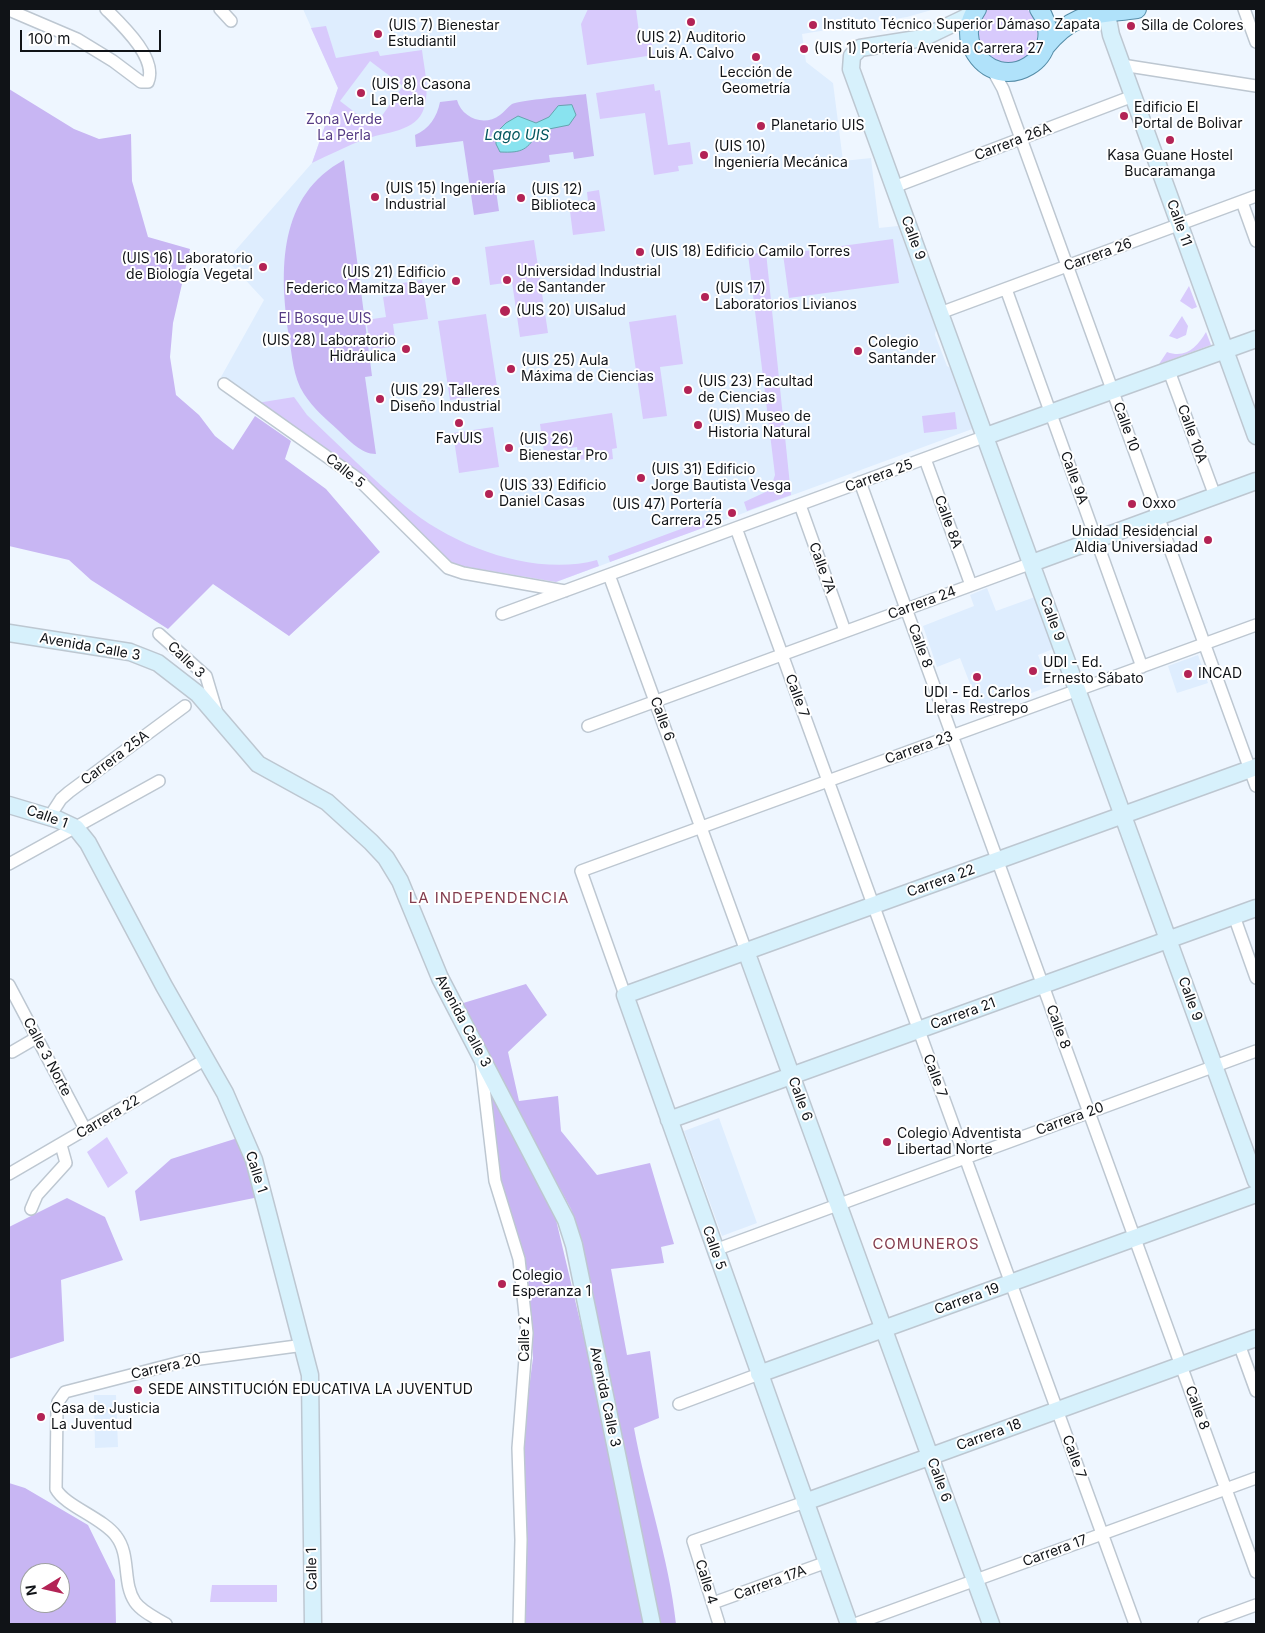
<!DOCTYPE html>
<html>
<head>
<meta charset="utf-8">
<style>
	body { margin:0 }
	#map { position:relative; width:1265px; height:1633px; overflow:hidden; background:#eef6ff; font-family:Inter,sans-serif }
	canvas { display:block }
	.frame { position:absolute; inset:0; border:10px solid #101317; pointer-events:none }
	.north { position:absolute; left:20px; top:1563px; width:50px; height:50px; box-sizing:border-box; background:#fff; border:1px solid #9fa1a2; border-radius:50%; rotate:261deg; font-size:14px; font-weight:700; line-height:20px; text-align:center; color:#101317 }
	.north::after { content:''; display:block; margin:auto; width:18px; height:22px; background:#b32355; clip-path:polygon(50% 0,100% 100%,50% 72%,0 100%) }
	.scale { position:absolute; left:20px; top:30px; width:141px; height:22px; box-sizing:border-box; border:2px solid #101317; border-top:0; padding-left:6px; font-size:15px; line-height:18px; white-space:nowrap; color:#101317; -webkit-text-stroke:4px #fff; paint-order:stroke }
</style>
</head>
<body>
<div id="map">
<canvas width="1265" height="1633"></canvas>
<div class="frame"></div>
<div class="north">N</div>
<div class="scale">100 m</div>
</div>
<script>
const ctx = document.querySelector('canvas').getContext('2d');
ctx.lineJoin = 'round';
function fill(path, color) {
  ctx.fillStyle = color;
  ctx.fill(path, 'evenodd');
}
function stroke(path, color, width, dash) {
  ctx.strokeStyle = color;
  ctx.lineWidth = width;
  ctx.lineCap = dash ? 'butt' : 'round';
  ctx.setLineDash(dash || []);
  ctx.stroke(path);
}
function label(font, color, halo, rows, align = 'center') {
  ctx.font = font + ' Inter,sans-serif';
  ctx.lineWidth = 4;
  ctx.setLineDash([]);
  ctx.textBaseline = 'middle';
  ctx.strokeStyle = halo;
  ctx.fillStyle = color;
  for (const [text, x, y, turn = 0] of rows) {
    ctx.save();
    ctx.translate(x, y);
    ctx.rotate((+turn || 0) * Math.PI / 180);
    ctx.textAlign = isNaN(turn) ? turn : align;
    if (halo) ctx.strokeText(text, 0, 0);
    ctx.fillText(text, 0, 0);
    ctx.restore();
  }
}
fill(new Path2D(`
	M 303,9 L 935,9 L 907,17 L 802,34 L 806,62 L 833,83 L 843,161 L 871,158 L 879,228 L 898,226 L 936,329 L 935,335 L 947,366 L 955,371 L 975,428 L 556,582 L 450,564 L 365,480 L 221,377 L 264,300 L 227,260 L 312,163 L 338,88 Z
	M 987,588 L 996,611 L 1035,597 L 1053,649 L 1038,655 L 1050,686 L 981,712 L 960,658 L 937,667 L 923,626 L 974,606 L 970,595 Z
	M 1198,655 L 1208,683 L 1177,693 L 1168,666 Z
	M 719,1118 L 757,1223 L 722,1236 L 684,1131 Z
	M 94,1395 L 116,1395 L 118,1447 L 95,1448 Z`), '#deedfe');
fill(new Path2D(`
	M 588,9 L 636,9 L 640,40 L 651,39 L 654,55 L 587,65 L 581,24 Z
	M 987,9 L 1027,9 C 1036,17 1040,28 1037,40 C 1024,90 949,48 987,9 Z
	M 326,26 L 336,58 L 378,51 L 380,56 L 422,50 C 424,68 430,90 424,108 C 417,132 385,132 365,139 C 347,146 329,155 312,163 L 338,88 L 311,28 ZM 370,61 L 403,86 L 374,127 L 340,101 Z
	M 654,84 L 655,91 L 660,90 L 668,145 L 690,142 L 693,164 L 678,166 L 679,171 L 654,175 L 645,113 L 600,119 L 596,93 Z
	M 599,190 L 605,231 L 573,235 L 569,203 L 588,201 L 587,192 Z
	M 893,239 L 899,283 L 789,298 L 783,254 Z
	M 534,240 L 548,333 L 520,337 L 512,282 L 490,285 L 485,247 Z
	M 766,252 L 791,495 L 747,511 L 744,502 L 770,490 L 775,475 L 748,254 Z
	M 422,280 L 428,319 L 393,324 L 396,346 L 371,350 L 366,320 L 386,317 L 383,297 L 398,295 L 396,284 Z
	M 1189,286 L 1197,307 L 1192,309 L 1180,301 Z
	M 486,314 L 498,393 L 450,400 L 438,321 Z
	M 676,315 L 683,364 L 660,367 L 667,416 L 643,419 L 629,322 Z
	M 1182,316 L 1188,326 L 1186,335 L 1177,339 L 1169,336 Z
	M 1206,332 L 1211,345 L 1159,364 L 1167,352 C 1186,359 1197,347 1206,332 Z
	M 294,397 L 307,415 C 339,445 371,478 405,506 C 454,547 535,577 597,560 L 599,566 L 556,582 L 450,564 L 365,480 L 257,403 Z
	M 955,412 L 957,429 L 924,433 L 922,416 Z
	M 612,413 L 617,448 L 612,449 L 613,459 L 602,461 L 601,457 L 579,460 L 577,447 L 544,452 L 540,424 Z
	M 493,427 L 499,467 L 459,473 L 453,433 Z
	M 716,516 L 719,522 L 610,562 L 608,556 Z
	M 107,1137 L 128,1173 L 108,1188 L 87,1152 Z
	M 212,1585 L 277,1585 L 277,1602 L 210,1602 Z`), '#d8cafc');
fill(new Path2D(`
	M 9,89 L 74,129 L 99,139 L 131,134 L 132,181 L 148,237 L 190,249 L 173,323 L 170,357 L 176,395 L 199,415 L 215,436 L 233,450 L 255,416 L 291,441 L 285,459 L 326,489 L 380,552 L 289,636 L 213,584 L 168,629 L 91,580 L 69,560 L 9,546 Z
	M 586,94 L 594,156 L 574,159 L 573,152 L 549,155 L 550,162 L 493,170 L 499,211 L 474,215 L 463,141 L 416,147 L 415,135 C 429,129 437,117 440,102 L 457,100 C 462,118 484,127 500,115 C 504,112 508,107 512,104 C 521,100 572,96 586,94 Z
	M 344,160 L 372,376 L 365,377 L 376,454 C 361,454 349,440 338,430 C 326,419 313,408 304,394 C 293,377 292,355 289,336 C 279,271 278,195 344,160 Z
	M 526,984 L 547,1015 L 508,1052 L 519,1101 L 558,1096 L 561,1131 L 597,1175 L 650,1163 L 674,1244 L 661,1247 L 664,1263 L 611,1269 L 627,1355 L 650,1351 L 659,1418 L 634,1428 C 646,1494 669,1558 676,1624 L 660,1624 L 580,1235 L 571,1209 L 460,1004 Z
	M 486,1077 L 553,1207 L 599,1401 L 645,1624 L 524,1624 L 527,1554 L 523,1462 L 525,1419 L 533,1358 L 528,1278 L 524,1256 L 500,1182 Z
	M 244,1136 L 264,1196 L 140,1221 L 135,1191 L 171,1159 Z
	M 67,1198 L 105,1217 L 123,1260 L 61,1280 L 64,1341 L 9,1359 L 9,1227 Z
	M 9,1483 L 25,1488 L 88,1525 L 115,1580 L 116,1624 L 9,1624 ZM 30,1573 L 60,1573 L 60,1603 L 30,1603 Z`), '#c8b6f3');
const water = new Path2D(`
	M 572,105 L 576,115 L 569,125 L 539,131 C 527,150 523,153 500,152 L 496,144 L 496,133 L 506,123 L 518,116 L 536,123 L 549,117 L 558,106 Z`);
fill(water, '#89e3ef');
stroke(water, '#65a5ae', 1);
const street = new Path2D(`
	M 220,9 L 231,21
	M 1244,9 L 1256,42
	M 9,10 L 77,39 L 113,61 L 141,82 L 148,82 C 158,58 121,24 106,9
	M 1122,65 L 1256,86
	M 992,69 L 1003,89 L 1256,786
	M 894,187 L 1133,96
	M 1242,202 L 1256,241
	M 1006,289 L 1142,667
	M 940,313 L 1256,196
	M 1169,371 L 1215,496
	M 224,384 L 357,478 L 448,568 L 463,573 L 565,591
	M 925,459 L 971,585
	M 860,482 L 1256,1572
	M 800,505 L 845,631
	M 736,528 L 1135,1624
	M 609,575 L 746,951
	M 502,614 L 986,436
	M 159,634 L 206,676 L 217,713
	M 588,726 L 1032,563
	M 50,816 L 61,799 L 69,792 L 185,706
	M 9,864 L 159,781
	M 1234,916 L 1256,978
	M 9,985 L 85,1129
	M 625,995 L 581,871 L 1256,625
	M 12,1052 L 36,1038
	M 481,1062 L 495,1181 L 519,1259 L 527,1333 L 518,1448 L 521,1540 L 519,1624
	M 9,1174 L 206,1059
	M 31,1209 L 37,1195 L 66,1163 L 61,1145
	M 715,1250 L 1256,1051
	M 1239,1344 L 1256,1391
	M 679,1404 L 759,1374
	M 713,1603 L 827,1562
	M 166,1624 C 156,1618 142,1612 135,1602 C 122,1583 131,1555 116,1536 C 103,1518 65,1506 56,1489 L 57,1408 L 58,1402 L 65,1392 L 185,1361 L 304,1345
	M 719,1624 L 693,1541 L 805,1502
	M 855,1624 L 1256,1478
	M 1204,1624 L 1256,1605`);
const secondary = new Path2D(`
	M 1106,9 L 1111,35 L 1256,436
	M 973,14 L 923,38 L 860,48 L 852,56 L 851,69 L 1256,1181
	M 986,436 L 1256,339
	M 1032,563 L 1256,481
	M 9,633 L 130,652 L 158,663 L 198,694 L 258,764 L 327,802 L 371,842 L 386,858 L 400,881 L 440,978 L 566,1220 L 574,1245 L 652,1624
	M 9,805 L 59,820 L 76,828 L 88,843 L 164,986 L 225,1093 L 254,1160 L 310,1375 L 313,1624
	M 746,951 L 991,1624
	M 669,1120 L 1256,908
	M 759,1374 L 1256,1194
	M 805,1502 L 1256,1338
	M 849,1624 L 625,995 L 1256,767`);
const primary = new Path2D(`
	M 977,9 C 969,21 966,36 973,49 C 1000,100 1072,57 1039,9
	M 1045,47 C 1075,11 1093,15 1137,9`);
stroke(street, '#bdc7d1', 14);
stroke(secondary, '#bdc7d1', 19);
stroke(primary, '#568da8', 20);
stroke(street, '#fff', 11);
stroke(secondary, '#d7f1fc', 16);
stroke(primary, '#b0e2fa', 18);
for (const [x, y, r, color] of [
	[691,22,5,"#b32355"],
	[813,25,5,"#b32355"],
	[1131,26,5,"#b32355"],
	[378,34,5,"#b32355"],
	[804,49,5,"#b32355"],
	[756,57,5,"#b32355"],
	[361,93,5,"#b32355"],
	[1124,116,5,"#b32355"],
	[761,126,5,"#b32355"],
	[1170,140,5,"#b32355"],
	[704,155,5,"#b32355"],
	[375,197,5,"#b32355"],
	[521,198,5,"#b32355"],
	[640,252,5,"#b32355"],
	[263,267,5,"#b32355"],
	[507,280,5,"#b32355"],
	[456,281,5,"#b32355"],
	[705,297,5,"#b32355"],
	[505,311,6,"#b32355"],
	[406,349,5,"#b32355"],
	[858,351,5,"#b32355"],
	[511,369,5,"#b32355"],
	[688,390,5,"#b32355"],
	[380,399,5,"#b32355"],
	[459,423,5,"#b32355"],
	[698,425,5,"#b32355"],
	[509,448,5,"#b32355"],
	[641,478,5,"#b32355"],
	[489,494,5,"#b32355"],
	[1132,504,5,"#b32355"],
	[732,513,5,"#b32355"],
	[1208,540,5,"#b32355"],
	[1033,671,5,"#b32355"],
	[1188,674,5,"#b32355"],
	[977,677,5,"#b32355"],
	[887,1142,5,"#b32355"],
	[502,1284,5,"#b32355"],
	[138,1390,5,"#b32355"],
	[41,1417,5,"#b32355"]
]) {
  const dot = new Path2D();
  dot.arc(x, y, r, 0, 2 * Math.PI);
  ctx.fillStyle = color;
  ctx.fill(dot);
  stroke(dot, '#fff', 2);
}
label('14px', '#101317', '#fff', [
	["Instituto Técnico Superior Dámaso Zapata",823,25],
	["(UIS 7) Bienestar",388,26],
	["Estudiantil",388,42],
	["Silla de Colores",1141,26],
	["(UIS 2) Auditorio",691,38,"center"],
	["Luis A. Calvo",691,54,"center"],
	["(UIS 1) Portería Avenida Carrera 27",814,49],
	["Lección de",756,73,"center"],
	["Geometría",756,89,"center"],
	["(UIS 8) Casona",371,85],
	["La Perla",371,101],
	["Edificio El",1134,108],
	["Portal de Bolivar",1134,124],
	["Planetario UIS",771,126],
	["(UIS 10)",714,147],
	["Ingeniería Mecánica",714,163],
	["Kasa Guane Hostel",1170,156,"center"],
	["Bucaramanga",1170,172,"center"],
	["(UIS 15) Ingeniería",385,189],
	["Industrial",385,205],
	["(UIS 12)",531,190],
	["Biblioteca",531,206],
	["(UIS 18) Edificio Camilo Torres",650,252],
	["(UIS 16) Laboratorio",253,259,"right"],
	["de Biología Vegetal",253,275,"right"],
	["Universidad Industrial",517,272],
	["de Santander",517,288],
	["(UIS 21) Edificio",446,273,"right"],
	["Federico Mamitza Bayer",446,289,"right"],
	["(UIS 17)",715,289],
	["Laboratorios Livianos",715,305],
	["(UIS 20) UISalud",516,311],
	["(UIS 28) Laboratorio",396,341,"right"],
	["Hidráulica",396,357,"right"],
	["Colegio",868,343],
	["Santander",868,359],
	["(UIS 25) Aula",521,361],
	["Máxima de Ciencias",521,377],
	["(UIS 23) Facultad",698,382],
	["de Ciencias",698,398],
	["(UIS 29) Talleres",390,391],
	["Diseño Industrial",390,407],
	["(UIS) Museo de",708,417],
	["Historia Natural",708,433],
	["FavUIS",459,439,"center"],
	["(UIS 26)",519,440],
	["Bienestar Pro",519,456],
	["(UIS 31) Edificio",651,470],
	["Jorge Bautista Vesga",651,486],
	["(UIS 33) Edificio",499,486],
	["Daniel Casas",499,502],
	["Oxxo",1142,504],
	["(UIS 47) Portería",722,505,"right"],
	["Carrera 25",722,521,"right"],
	["Unidad Residencial",1198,532,"right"],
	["Aldia Universiadad",1198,548,"right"],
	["UDI - Ed.",1043,663],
	["Ernesto Sábato",1043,679],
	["INCAD",1198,674],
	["UDI - Ed. Carlos",977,693,"center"],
	["Lleras Restrepo",977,709,"center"],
	["Colegio Adventista",897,1134],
	["Libertad Norte",897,1150],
	["Colegio",512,1276],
	["Esperanza 1",512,1292],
	["SEDE AINSTITUCIÓN EDUCATIVA LA JUVENTUD",148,1390],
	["Casa de Justicia",51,1409],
	["La Juventud",51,1425]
], 'left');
label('14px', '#563c85', '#fff', [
	["Zona Verde",344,120],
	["La Perla",344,136],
	["El Bosque UIS",325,319]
]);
label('14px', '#101317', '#fff', [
	["Carrera 26A",1013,142,-21],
	["Calle 11",1179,223,70],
	["Calle 9",913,238,70],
	["Carrera 26",1098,255,-20],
	["Calle 10",1126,427,70],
	["Calle 10A",1192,434,70],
	["Calle 5",345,471,39],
	["Carrera 25",879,476,-20],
	["Calle 9A",1074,478,70],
	["Calle 8A",948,522,70],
	["Calle 7A",822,568,70],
	["Carrera 24",922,603,-20],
	["Calle 9",1052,619,70],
	["Calle 8",920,646,70],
	["Avenida Calle 3",90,647,10],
	["Calle 3",186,660,44],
	["Calle 7",797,696,70],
	["Calle 6",662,719,70],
	["Carrera 23",919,748,-20],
	["Carrera 25A",115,758,-37],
	["Calle 1",47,817,20],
	["Carrera 22",941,881,-20],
	["Calle 9",1190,999,70],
	["Carrera 21",963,1014,-20],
	["Avenida Calle 3",463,1021,62],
	["Calle 8",1058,1027,70],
	["Calle 3 Norte",47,1057,62],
	["Calle 7",935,1076,70],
	["Calle 6",800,1099,70],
	["Carrera 22",108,1117,-31],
	["Carrera 20",1070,1119,-20],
	["Calle 1",256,1172,72],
	["Calle 5",714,1248,71],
	["Carrera 19",967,1299,-20],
	["Calle 2",525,1339,-90],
	["Carrera 20",166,1367,-13],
	["Avenida Calle 3",605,1397,78],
	["Calle 8",1197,1408,70],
	["Carrera 18",989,1435,-20],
	["Calle 7",1074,1457,70],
	["Calle 6",939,1480,70],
	["Carrera 17",1055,1551,-20],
	["Calle 1",312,1569,-91],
	["Calle 4",706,1582,73],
	["Carrera 17A",770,1583,-20]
]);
label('italic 15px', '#055860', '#fff', [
	["Lago UIS",517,135]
]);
ctx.letterSpacing = '1px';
label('15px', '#843d4e', '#fff', [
	["LA INDEPENDENCIA",489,898],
	["COMUNEROS",926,1244]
]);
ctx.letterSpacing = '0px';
</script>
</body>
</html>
